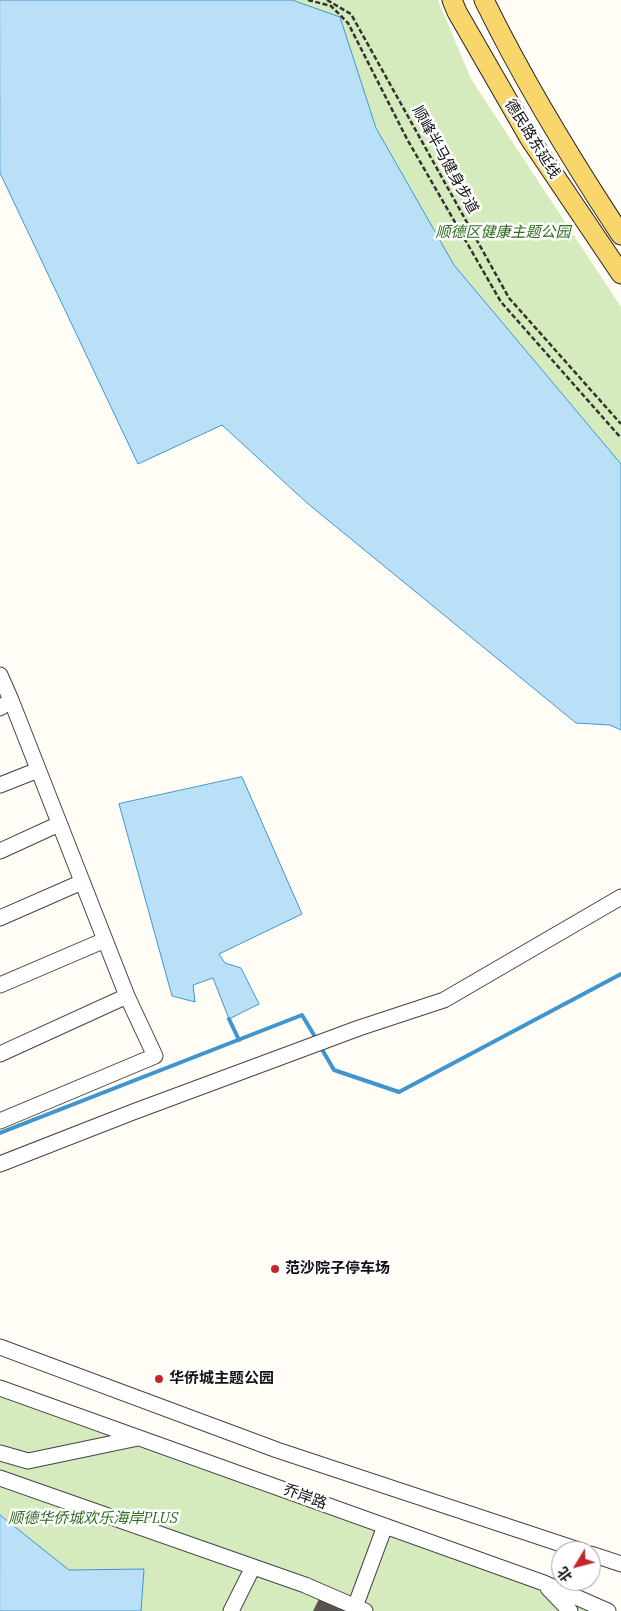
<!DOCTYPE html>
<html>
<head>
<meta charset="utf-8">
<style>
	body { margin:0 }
	#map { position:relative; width:621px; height:1611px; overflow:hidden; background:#fffdf5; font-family:"IBM Plex Serif","Noto Sans SC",serif }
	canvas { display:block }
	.north { position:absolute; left:551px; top:1541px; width:50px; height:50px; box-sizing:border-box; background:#fff; border:1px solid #a0a0a0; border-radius:50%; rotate:233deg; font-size:14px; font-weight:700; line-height:20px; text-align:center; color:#111 }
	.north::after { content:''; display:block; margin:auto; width:18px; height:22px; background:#c4262e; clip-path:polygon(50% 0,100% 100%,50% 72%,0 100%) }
</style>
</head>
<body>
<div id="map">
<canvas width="621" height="1611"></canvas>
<div class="north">北</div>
</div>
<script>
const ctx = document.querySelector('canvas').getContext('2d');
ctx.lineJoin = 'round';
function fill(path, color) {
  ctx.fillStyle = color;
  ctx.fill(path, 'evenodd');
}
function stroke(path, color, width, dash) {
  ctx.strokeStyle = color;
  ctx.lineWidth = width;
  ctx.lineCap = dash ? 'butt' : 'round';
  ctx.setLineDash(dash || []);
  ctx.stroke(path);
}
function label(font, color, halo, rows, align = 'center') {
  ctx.font = font + ' "IBM Plex Serif","Noto Sans SC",serif';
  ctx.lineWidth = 5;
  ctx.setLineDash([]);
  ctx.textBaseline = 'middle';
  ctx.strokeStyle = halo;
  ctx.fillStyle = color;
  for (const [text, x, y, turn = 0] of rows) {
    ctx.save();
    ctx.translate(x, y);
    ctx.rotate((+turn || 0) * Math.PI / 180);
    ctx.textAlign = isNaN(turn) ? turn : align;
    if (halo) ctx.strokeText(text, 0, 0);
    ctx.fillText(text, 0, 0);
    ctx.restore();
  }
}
fill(new Path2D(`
	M 292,0 L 438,0 L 471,79 L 621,307 L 621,464 L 454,265 L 376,128 L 340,18 Z
	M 0,1388 L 604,1611 L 0,1611 Z`), '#d5ebbd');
const water = new Path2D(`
	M 0,0 L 292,0 L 340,17 L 376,128 L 454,265 L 621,464 L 621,730 L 610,725 L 576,723 L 307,503 L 222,425 L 138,464 L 0,173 Z
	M 242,777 L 302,914 L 219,954 L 225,963 L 241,968 L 259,1004 L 229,1019 L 213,978 L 193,985 L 195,1002 L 172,996 L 119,804 Z
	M 0,1515 L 69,1570 L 144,1569 L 141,1611 L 0,1611 Z`);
fill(water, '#b9e0f7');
stroke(water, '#3f96cf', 1);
stroke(new Path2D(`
	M 229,1019 L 239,1040
	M 320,1046 L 334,1070 L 399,1092 L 621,974
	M 0,1133 L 302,1015 L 317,1040`), '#3f96cf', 4);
fill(new Path2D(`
	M 320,1597 L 347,1611 L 313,1611 Z`), '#5a524d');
const minor = new Path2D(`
	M 0,675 L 11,700
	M 0,708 L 11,700 L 127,996 L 155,1056 L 0,1121
	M 0,785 L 38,770
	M 0,851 L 59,824
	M 0,918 L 82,882
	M 0,985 L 105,940
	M 0,1054 L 127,996
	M 0,1164 L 133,1112 L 359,1028 L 444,1000 L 621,897
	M 0,1347 L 277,1450 L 582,1551
	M 0,1388 L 544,1583 L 608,1611
	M 0,1453 L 28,1461 L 138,1438
	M 0,1478 L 305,1585 L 365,1611
	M 591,1554 L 621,1564
	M 548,1588 L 570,1611
	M 355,1607 L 385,1526
	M 231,1611 L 253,1567`);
const major = new Path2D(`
	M 452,0 L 457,12 L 530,139 L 621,274
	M 484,0 C 524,82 571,159 621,235`);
stroke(minor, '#444', 17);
stroke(major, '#222', 21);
stroke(new Path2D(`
	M 308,0 L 331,6 L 348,23 L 407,139 L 501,302 L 621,438
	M 327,0 L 351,14 L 509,298 L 621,424`), '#333', 2.5, [5, 2.5]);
stroke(minor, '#fff', 15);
stroke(major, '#f9d66b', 19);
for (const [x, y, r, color] of [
	[275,1269,5,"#c4262e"],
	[159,1379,5,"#c4262e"]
]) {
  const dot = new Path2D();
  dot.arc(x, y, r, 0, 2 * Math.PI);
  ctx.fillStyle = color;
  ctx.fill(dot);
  stroke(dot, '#fff', 2);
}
label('15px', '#111', '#fff', [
	["德民路东延线",532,139,58],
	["顺峰半马健身步道",445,160,61],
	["乔岸路",305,1497,20]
]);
label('italic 15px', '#2f6b1f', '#fff', [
	["顺德区健康主题公园",503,233],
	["顺德华侨城欢乐海岸PLUS",93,1519]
]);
label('bold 15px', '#111', '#fff', [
	["范沙院子停车场",285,1269],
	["华侨城主题公园",169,1379]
], 'left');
</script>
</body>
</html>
